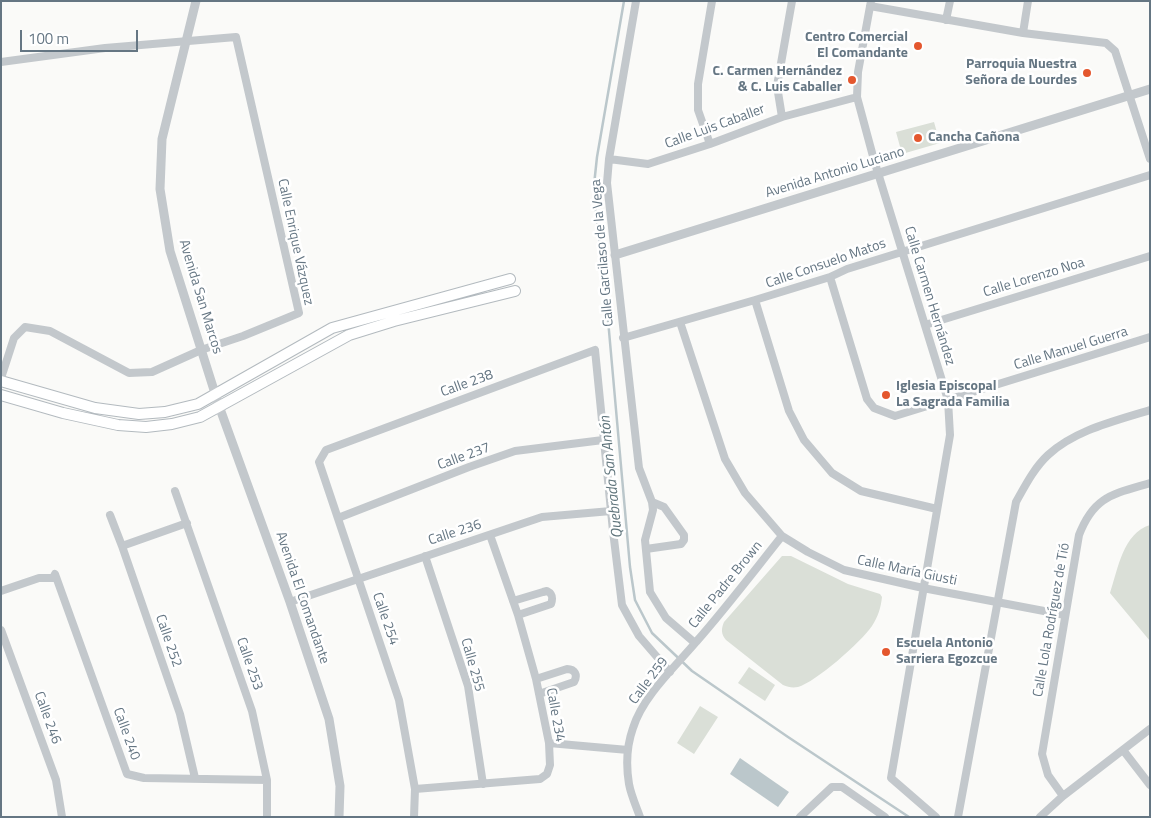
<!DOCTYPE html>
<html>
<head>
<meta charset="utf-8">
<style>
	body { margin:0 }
	#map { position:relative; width:1151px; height:818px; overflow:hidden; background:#fafaf8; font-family:"Titillium Web",sans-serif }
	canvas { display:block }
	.frame { position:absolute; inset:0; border:2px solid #657683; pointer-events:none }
	.scale { position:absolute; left:20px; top:30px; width:118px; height:22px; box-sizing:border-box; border:2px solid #657683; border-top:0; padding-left:6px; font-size:15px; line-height:18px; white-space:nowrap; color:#657683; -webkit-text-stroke:4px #fff; paint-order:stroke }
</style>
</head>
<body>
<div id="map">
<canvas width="1151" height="818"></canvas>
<div class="frame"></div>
<div class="scale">100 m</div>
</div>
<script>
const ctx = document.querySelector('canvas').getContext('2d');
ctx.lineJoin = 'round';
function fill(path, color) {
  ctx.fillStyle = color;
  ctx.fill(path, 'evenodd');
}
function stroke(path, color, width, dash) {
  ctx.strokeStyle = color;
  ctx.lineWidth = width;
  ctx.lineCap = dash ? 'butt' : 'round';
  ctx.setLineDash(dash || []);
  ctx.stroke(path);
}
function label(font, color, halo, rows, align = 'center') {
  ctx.font = font + ' "Titillium Web",sans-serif';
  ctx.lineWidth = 5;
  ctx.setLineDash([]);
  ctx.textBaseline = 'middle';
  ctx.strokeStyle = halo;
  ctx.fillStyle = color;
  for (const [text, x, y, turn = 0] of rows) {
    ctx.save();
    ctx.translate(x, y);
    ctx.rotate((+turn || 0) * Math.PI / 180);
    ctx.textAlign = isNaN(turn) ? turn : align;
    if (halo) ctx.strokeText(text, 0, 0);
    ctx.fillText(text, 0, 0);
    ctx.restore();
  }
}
fill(new Path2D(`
	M 934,122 L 940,143 L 902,154 L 896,132 Z
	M 1150,525 L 1150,641 L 1110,593 C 1118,569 1123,533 1150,525 Z
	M 782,556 L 791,556 L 848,584 L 880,594 L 882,597 C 881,607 878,617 872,626 C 861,642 816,682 798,687 C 792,688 788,687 783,685 L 726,640 C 721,634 721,629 724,622 Z
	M 749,667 L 775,685 L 765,701 L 738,683 Z
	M 700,706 L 718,717 L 694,754 L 677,743 Z`), '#dadfd7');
fill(new Path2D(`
	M 740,758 L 789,792 L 778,807 L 730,774 Z`), '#bbc7cb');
stroke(new Path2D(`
	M 624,1 L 597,157 L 594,185 L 596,213 L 605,286 L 630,567 L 635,600 L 652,633 L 692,671 L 788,737 L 909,817`), '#bbc7cb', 2.5);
const secondary = new Path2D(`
	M 1,381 L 95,408 L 139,414 L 165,412 L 198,404 L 332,328 L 510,279
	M 1,395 L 63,413 L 118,425 L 146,427 L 172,424 L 200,417 L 349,335 L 394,321 L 515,291`);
stroke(secondary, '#b3babf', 12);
stroke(new Path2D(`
	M 636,1 L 609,159 L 607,183 L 639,468 L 652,502 L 664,507 L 684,535 L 684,540 L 681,544 L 646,549
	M 871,1 L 858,72 L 857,97 L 874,160 L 948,400 L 950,435 L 891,778 L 936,817
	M 870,6 L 1023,33 L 1106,43 L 1115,51 L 1150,159
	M 946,20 L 950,1
	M 1023,33 L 1028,1
	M 1,62 L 105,48 L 236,37 L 299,313 L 243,336 L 201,350 L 152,372 L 129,373 L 50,331 L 25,327 L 14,338 L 1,378
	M 782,117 L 777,86 L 792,1
	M 710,144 L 698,110 L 698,84 L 712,1
	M 609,159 L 648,164 L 710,144 L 782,117 L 857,97
	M 830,277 L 867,399 L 874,408 L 895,416 L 1150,337
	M 755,300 L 789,411 L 804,440 L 832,473 L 861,491 L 937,509
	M 680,322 L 725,459 L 745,493 L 782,536 L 808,552 L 844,570 L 923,588 L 1065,615
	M 925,325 L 1150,256
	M 623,338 L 755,300 L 830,277 L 847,269 L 1150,175
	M 175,491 L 252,711 L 267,780 L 267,817
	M 652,502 L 653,510 L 645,540 L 650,592 L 666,618 L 695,643
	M 110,515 L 122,546 L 180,714 L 195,778
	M 338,518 L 469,467 L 515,451 L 603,440
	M 122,546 L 187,523
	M 425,556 L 468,686 L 483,784
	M 1,591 L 39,578 L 53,578 L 55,574 L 127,774 L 144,778 L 267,780
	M 513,601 L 543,592 L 547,591 C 553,594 553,598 551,604 L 518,615
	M 290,602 L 542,517 L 611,511
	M 1,630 L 56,780 L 62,817
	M 536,679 L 567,669 C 575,669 578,675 574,682 L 539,694
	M 549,743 L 628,750
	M 1123,750 L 1150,785
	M 415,789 L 540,779 L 547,774 L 550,765 L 549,743 L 536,679 L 518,615 L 490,535
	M 1063,796 L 1048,775 L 1042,754 L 1079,535 C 1094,496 1113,494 1150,483
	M 414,817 L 415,789 L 399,700 L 319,462 L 326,450 L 595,350 L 613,531 L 622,605 L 639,636 L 670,672
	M 640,817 C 636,806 631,795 629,784 C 626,766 627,745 633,728 C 643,696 675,667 696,642 C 726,608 754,571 782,536
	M 800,817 L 832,787 L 842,787 L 885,817
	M 958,817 L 1016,502 C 1025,486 1034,468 1048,455 C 1075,430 1115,421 1150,410
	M 1040,817 L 1063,796 L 1150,729`), '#c3c8cc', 8);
stroke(new Path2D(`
	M 196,1 L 162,139 L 160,189 L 170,251 L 219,406 L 290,602 L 329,719 L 340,786 L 339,817
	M 615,255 L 1150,89`), '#c3c8cc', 9);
stroke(secondary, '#fff', 10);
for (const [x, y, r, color] of [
	[918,46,5,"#e4572e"],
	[1087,73,5,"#e4572e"],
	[852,80,5,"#e4572e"],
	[918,138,5,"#e4572e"],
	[886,395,5,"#e4572e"],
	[886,652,5,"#e4572e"]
]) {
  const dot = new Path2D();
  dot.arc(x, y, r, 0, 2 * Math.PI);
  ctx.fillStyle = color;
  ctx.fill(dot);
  stroke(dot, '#fff', 2);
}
label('bold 14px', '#657683', '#fff', [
	["Centro Comercial",908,38],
	["El Comandante",908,54],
	["Parroquia Nuestra",1077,65],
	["Señora de Lourdes",1077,81],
	["C. Carmen Hernández",842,72],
	["& C. Luis Caballer",842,88],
	["Cancha Cañona",928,138,"left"],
	["Iglesia Episcopal",896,387,"left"],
	["La Sagrada Familia",896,403,"left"],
	["Escuela Antonio",896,644,"left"],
	["Sarriera Egozcue",896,660,"left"]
], 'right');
label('14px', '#657683', '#fff', [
	["Calle Luis Caballer",715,127,-20],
	["Avenida Antonio Luciano",835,173,-17],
	["Calle Enrique Vázquez",295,242,78],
	["Calle Garcilaso de la Vega",603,253,-95],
	["Calle Consuelo Matos",826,264,-19],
	["Calle Lorenzo Noa",1034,278,-17],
	["Calle Carmen Hernández",929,296,73],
	["Avenida San Marcos",200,297,73],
	["Calle Manuel Guerra",1071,349,-17],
	["Calle 238",467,384,-20],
	["Calle 237",464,457,-20],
	["Calle 236",455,533,-18],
	["Calle María Giusti",907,571,12],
	["Calle Padre Brown",726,585,-51],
	["Avenida El Comandante",302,598,71],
	["Calle 254",385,619,71],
	["Calle Lola Rodríguez de Tió",1052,620,-80],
	["Calle 252",168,641,71],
	["Calle 253",249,664,71],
	["Calle 255",472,665,74],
	["Calle 259",649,681,-53],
	["Calle 234",555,715,80],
	["Calle 246",47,718,70],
	["Calle 240",126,734,70]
]);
label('italic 15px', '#60757c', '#fff', [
	["Quebrada San Antón",612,477,-96]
]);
</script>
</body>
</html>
